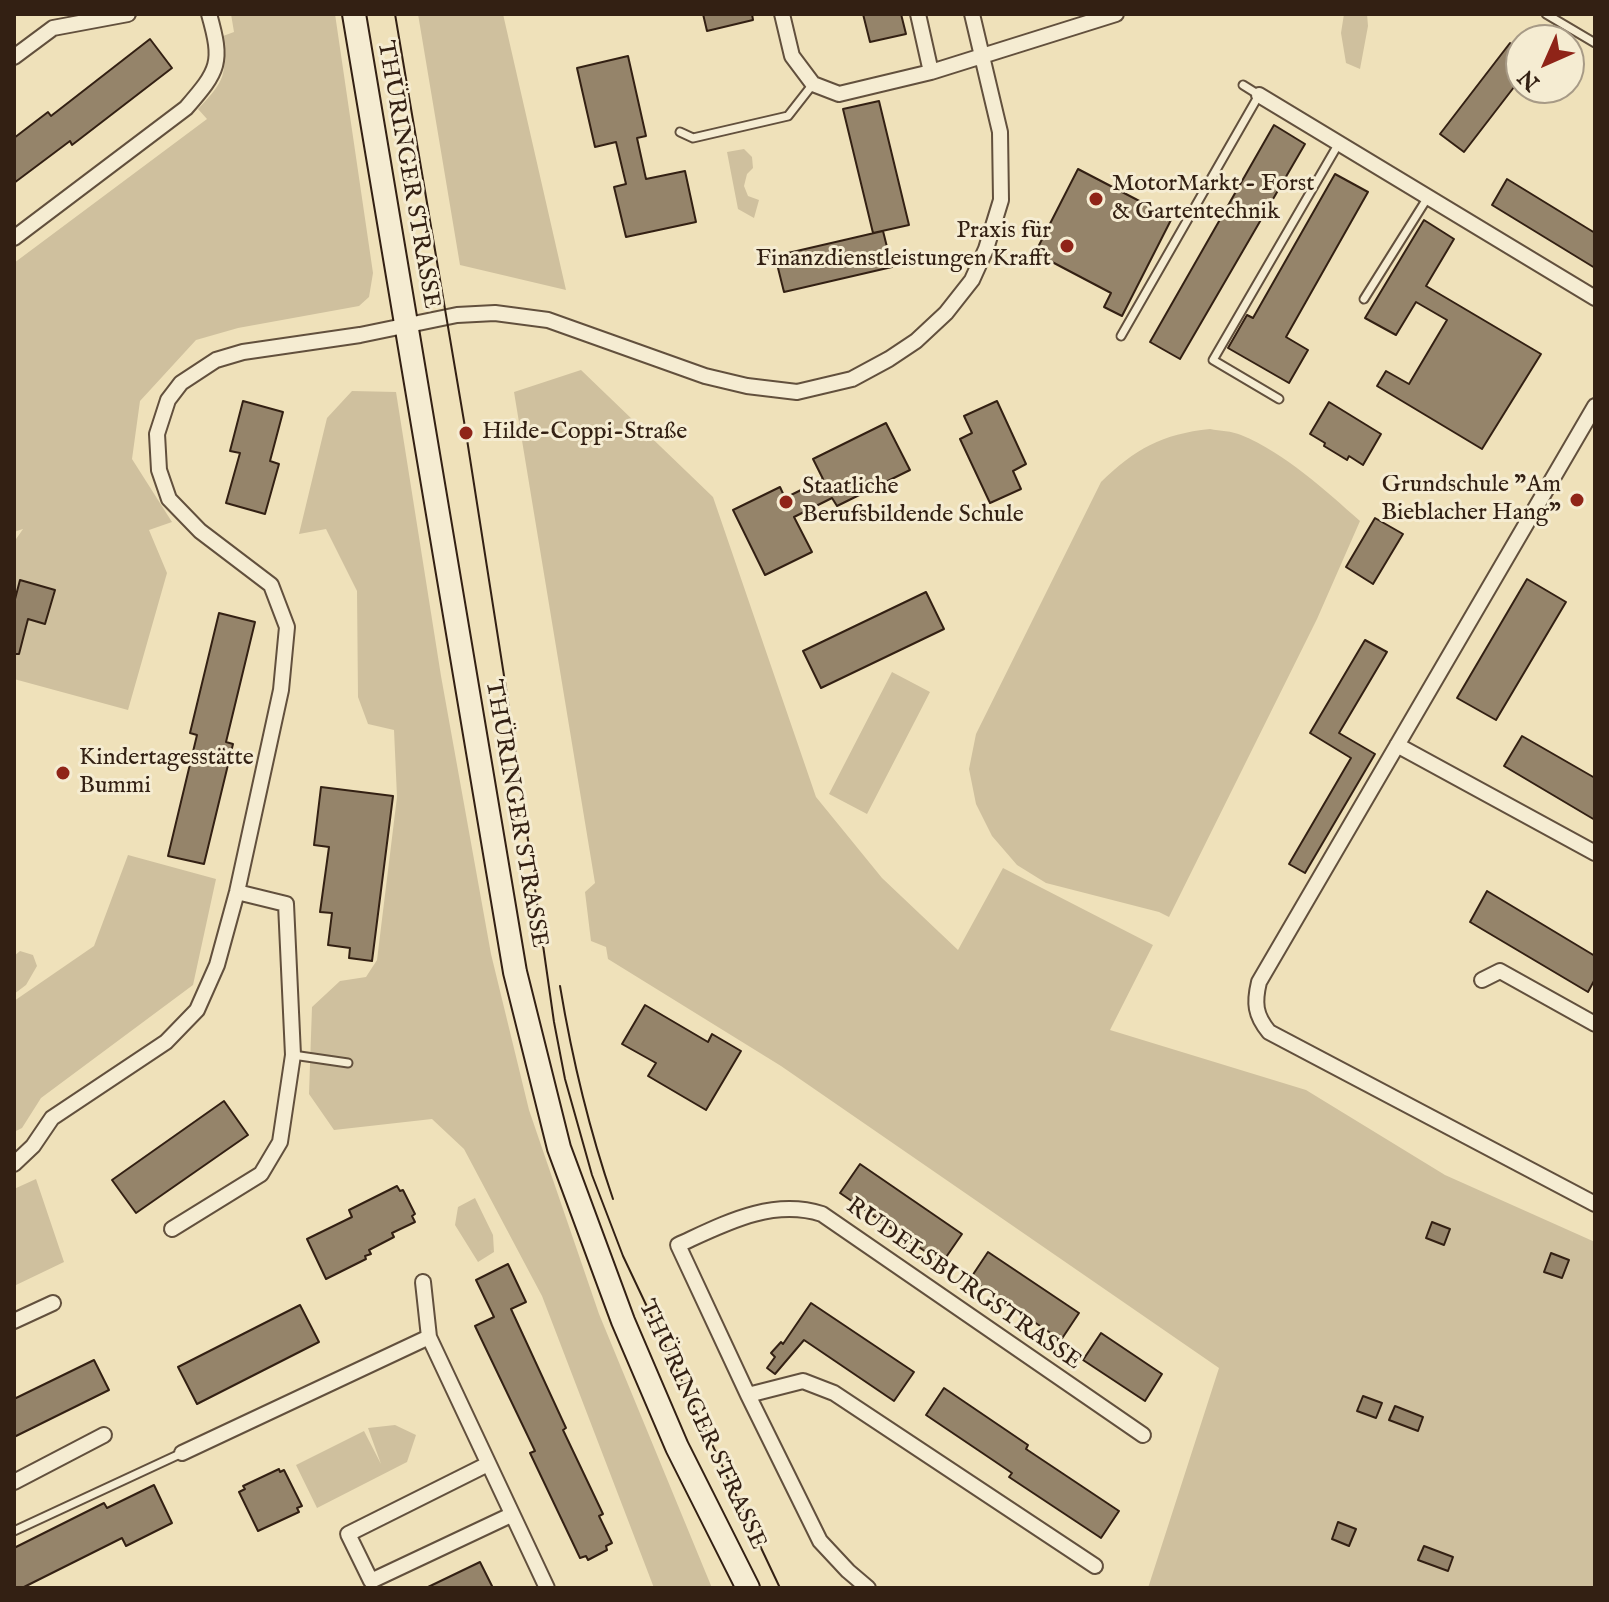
<!DOCTYPE html>
<html>
<head>
<meta charset="utf-8">
<style>
	body { margin:0 }
	#map { position:relative; width:1609px; height:1602px; overflow:hidden; background:#efe1ba; font-family:"IM FELL English",serif }
	canvas { display:block }
	.frame { position:absolute; inset:0; border:16px solid #332013; pointer-events:none }
	.north { position:absolute; left:1505px; top:24px; width:80px; height:80px; box-sizing:border-box; background:#f5ecd2; border:2px solid #a79a86; border-radius:50%; rotate:225deg; font-size:22px; font-weight:700; line-height:32px; text-align:center; color:#332013 }
	.north::after { content:''; display:block; margin:auto; width:28px; height:36px; background:#8f2418; clip-path:polygon(50% 0,100% 100%,50% 72%,0 100%) }
</style>
</head>
<body>
<div id="map">
<canvas width="1609" height="1602"></canvas>
<div class="frame"></div>
<div class="north">N</div>
</div>
<script>
const ctx = document.querySelector('canvas').getContext('2d');
ctx.lineJoin = 'round';
function fill(path, color) {
  ctx.fillStyle = color;
  ctx.fill(path, 'evenodd');
}
function stroke(path, color, width, dash) {
  ctx.strokeStyle = color;
  ctx.lineWidth = width;
  ctx.lineCap = dash ? 'butt' : 'round';
  ctx.setLineDash(dash || []);
  ctx.stroke(path);
}
function label(font, color, halo, rows, align = 'center') {
  ctx.font = font + ' "IM FELL English",serif';
  ctx.lineWidth = 6;
  ctx.setLineDash([]);
  ctx.textBaseline = 'middle';
  ctx.strokeStyle = halo;
  ctx.fillStyle = color;
  for (const [text, x, y, turn = 0] of rows) {
    ctx.save();
    ctx.translate(x, y);
    ctx.rotate((+turn || 0) * Math.PI / 180);
    ctx.textAlign = isNaN(turn) ? turn : align;
    if (halo) ctx.strokeText(text, 0, 0);
    ctx.fillText(text, 0, 0);
    ctx.restore();
  }
}
fill(new Path2D(`
	M 231,14 L 335,14 L 373,273 L 369,297 L 359,306 L 238,328 L 196,340 L 140,401 L 132,459 L 172,522 L 149,530 L 167,573 L 128,710 L 14,679 L 14,542 L 23,529 L 14,532 L 14,263 L 207,119 L 198,109 C 226,79 226,77 223,36 L 234,32 Z
	M 418,14 L 503,14 L 566,290 L 460,265 Z
	M 1344,14 L 1367,14 L 1368,26 L 1360,69 L 1346,63 L 1341,33 Z
	M 744,149 L 752,157 L 753,168 L 747,174 L 744,186 L 748,196 L 759,200 L 754,218 L 738,209 L 727,152 Z
	M 581,370 L 713,497 L 816,797 L 882,878 L 958,950 L 1003,868 L 1153,945 L 1110,1030 L 1306,1090 L 1445,1175 L 1595,1242 L 1595,1588 L 1148,1588 L 1219,1368 L 781,1066 L 608,959 L 606,947 L 591,941 L 585,892 L 595,883 L 514,392 Z
	M 352,391 L 396,392 L 441,676 L 491,954 L 529,1110 L 599,1314 L 712,1588 L 654,1588 L 542,1296 L 464,1149 L 432,1119 L 334,1130 L 309,1094 L 312,1007 L 340,981 L 366,977 L 377,960 L 397,797 L 394,730 L 368,724 L 358,697 L 357,591 L 326,529 L 299,534 L 327,418 Z
	M 1210,429 C 1220,431 1232,431 1241,435 C 1285,453 1325,490 1360,521 L 1317,619 L 1169,917 L 1159,912 L 1046,883 L 1017,865 L 992,836 L 976,804 L 969,769 L 976,734 L 1101,482 C 1135,449 1162,434 1210,429 Z
	M 892,672 L 930,692 L 867,814 L 829,794 Z
	M 128,855 L 216,879 L 193,985 L 41,1098 L 22,1128 L 14,1132 L 14,1001 L 94,946 Z
	M 20,951 L 33,955 L 37,966 L 26,985 L 14,994 L 14,956 Z
	M 36,1179 L 64,1262 L 14,1286 L 14,1189 Z
	M 475,1198 L 493,1235 L 494,1252 L 478,1262 L 455,1225 L 458,1207 Z
	M 395,1425 L 416,1435 L 407,1462 L 317,1508 L 296,1465 L 364,1431 L 381,1464 L 368,1428 Z`), '#cfc09e');
const building = new Path2D(`
	M 703,14 L 752,14 L 753,20 L 707,31 Z
	M 863,14 L 901,14 L 906,34 L 870,42 Z
	M 150,39 L 172,68 L 72,145 L 70,141 L 14,183 L 14,138 L 48,112 L 51,116 Z
	M 1510,43 L 1521,52 L 1521,78 L 1464,152 L 1440,134 Z
	M 628,56 L 646,136 L 637,138 L 646,179 L 685,171 L 696,222 L 626,237 L 614,187 L 626,184 L 616,142 L 595,147 L 577,68 Z
	M 879,101 L 909,225 L 873,233 L 843,109 Z
	M 1274,125 L 1305,144 L 1180,359 L 1150,342 Z
	M 1078,169 L 1172,218 L 1122,316 L 1104,307 L 1111,293 L 1035,253 Z
	M 1335,174 L 1368,192 L 1286,337 L 1308,350 L 1289,383 L 1228,348 L 1247,315 L 1253,318 Z
	M 1507,179 L 1595,233 L 1595,268 L 1492,205 Z
	M 1424,220 L 1454,239 L 1426,286 L 1541,354 L 1482,449 L 1377,386 L 1386,371 L 1409,384 L 1447,320 L 1416,302 L 1396,335 L 1365,318 Z
	M 883,231 L 892,267 L 784,292 L 775,256 Z
	M 243,401 L 283,412 L 270,461 L 279,464 L 265,514 L 226,503 L 240,453 L 230,451 Z
	M 997,401 L 1026,464 L 1013,471 L 1021,489 L 990,503 L 960,439 L 972,433 L 964,416 Z
	M 1329,402 L 1381,434 L 1363,465 L 1349,456 L 1347,460 L 1324,446 L 1325,443 L 1310,434 Z
	M 886,423 L 910,470 L 837,506 L 832,498 L 794,517 L 812,552 L 765,575 L 733,510 L 780,487 L 785,498 L 823,479 L 813,459 Z
	M 1375,518 L 1403,534 L 1373,584 L 1346,567 Z
	M 1527,579 L 1566,602 L 1496,720 L 1457,698 Z
	M 20,580 L 55,590 L 45,624 L 28,619 L 19,654 L 14,654 L 14,603 Z
	M 926,592 L 944,629 L 821,688 L 803,651 Z
	M 219,613 L 255,622 L 226,742 L 233,744 L 204,864 L 168,856 L 197,735 L 190,733 Z
	M 1365,640 L 1387,652 L 1339,733 L 1375,754 L 1305,873 L 1289,864 L 1351,758 L 1310,733 Z
	M 1522,736 L 1595,778 L 1595,820 L 1504,766 Z
	M 321,787 L 393,796 L 372,961 L 349,958 L 350,948 L 328,945 L 332,913 L 320,912 L 329,847 L 314,845 Z
	M 1487,891 L 1595,956 L 1595,979 L 1588,992 L 1470,922 Z
	M 645,1005 L 708,1042 L 712,1034 L 741,1051 L 706,1110 L 648,1076 L 656,1063 L 622,1044 Z
	M 224,1101 L 248,1135 L 136,1213 L 112,1180 Z
	M 860,1164 L 962,1234 L 942,1263 L 840,1193 Z
	M 397,1186 L 400,1191 L 403,1190 L 415,1214 L 412,1216 L 415,1222 L 392,1233 L 394,1237 L 369,1250 L 371,1254 L 365,1256 L 366,1259 L 326,1279 L 307,1239 L 352,1217 L 349,1210 Z
	M 1432,1222 L 1450,1229 L 1444,1245 L 1426,1238 Z
	M 988,1252 L 1079,1313 L 1061,1340 L 970,1279 Z
	M 1551,1253 L 1569,1260 L 1562,1278 L 1544,1272 Z
	M 508,1264 L 526,1302 L 511,1309 L 566,1428 L 563,1430 L 603,1514 L 599,1516 L 612,1543 L 606,1546 L 607,1550 L 588,1560 L 586,1556 L 580,1558 L 530,1453 L 535,1451 L 475,1326 L 494,1317 L 476,1280 Z
	M 811,1303 L 914,1372 L 894,1401 L 804,1340 L 775,1374 L 767,1368 L 775,1357 L 771,1353 L 781,1342 L 783,1344 Z
	M 300,1305 L 319,1342 L 197,1404 L 178,1367 Z
	M 1101,1333 L 1162,1374 L 1145,1401 L 1083,1360 Z
	M 94,1360 L 109,1390 L 14,1437 L 14,1399 Z
	M 944,1388 L 1028,1445 L 1026,1449 L 1119,1511 L 1101,1538 L 1009,1477 L 1012,1473 L 926,1415 Z
	M 1363,1396 L 1382,1403 L 1376,1418 L 1357,1411 Z
	M 1395,1406 L 1423,1417 L 1418,1431 L 1389,1420 Z
	M 279,1469 L 280,1472 L 284,1470 L 302,1506 L 297,1508 L 299,1512 L 258,1531 L 239,1492 L 245,1489 L 243,1486 Z
	M 154,1485 L 172,1523 L 126,1546 L 122,1538 L 22,1588 L 14,1588 L 14,1548 L 104,1503 L 107,1508 Z
	M 1338,1522 L 1356,1529 L 1349,1546 L 1332,1539 Z
	M 1424,1546 L 1453,1557 L 1448,1571 L 1418,1560 Z
	M 480,1562 L 493,1588 L 426,1588 Z`);
fill(building, '#95846a');
stroke(building, '#332013', 2);
const lane = new Path2D(`
	M 1546,14 L 1595,43
	M 680,132 L 693,138 L 788,116 L 813,84
	M 1364,299 L 1428,197
	M 1121,336 L 1259,95 L 1243,85
	M 1279,399 L 1213,360 L 1339,143
	M 293,1055 L 348,1063
	M 14,1531 L 182,1453`);
const street = new Path2D(`
	M 782,14 L 792,56 L 813,84 L 839,94 L 931,72 L 1116,14
	M 918,14 L 931,72
	M 14,57 L 53,28 L 128,14
	M 1259,95 L 1595,298
	M 14,238 L 186,108 C 219,70 223,63 209,14
	M 1595,406 L 1259,982 C 1254,1003 1255,1015 1269,1032 L 1595,1204
	M 1397,745 L 1595,853
	M 1482,980 L 1500,971 L 1595,1024
	M 14,1164 L 33,1146 L 52,1118 L 166,1042 L 197,1010 L 217,965 L 237,892 L 281,690 L 287,627 L 271,585 L 200,531 L 169,499 L 159,470 L 157,434 L 168,400 L 181,383 L 216,360 L 243,352 L 360,335 L 457,315 L 495,313 L 548,320 L 705,376 L 747,386 L 797,392 L 852,379 L 889,359 L 916,341 L 946,313 L 972,280 L 986,249 L 1001,200 L 1000,132 L 972,14
	M 172,1229 L 261,1174 L 280,1142 L 293,1055 L 286,904 L 237,892
	M 423,1282 L 429,1337 L 547,1588
	M 14,1321 L 53,1303
	M 748,1395 L 803,1381 L 834,1393 L 1095,1566
	M 182,1453 L 429,1337
	M 488,1464 L 348,1534 L 371,1581 L 511,1515
	M 14,1482 L 104,1435
	M 868,1588 L 848,1571 L 820,1541 L 748,1395 L 678,1245 C 724,1224 771,1198 822,1214 L 1143,1435`);
const secondary = new Path2D(`
	M 354,14 L 515,972 L 559,1148 L 623,1321 L 677,1447 L 748,1588`);
stroke(lane, '#62503d', 11);
stroke(street, '#62503d', 18);
stroke(secondary, '#332013', 26);
stroke(lane, '#f5ecd2', 7);
stroke(street, '#f5ecd2', 14);
stroke(secondary, '#f5ecd2', 22);
stroke(new Path2D(`
	M 395,14 L 466,433 L 510,714 L 554,1022 L 565,1079 L 592,1175 L 623,1256 L 780,1588
	M 560,986 C 572,1058 589,1129 613,1199`), '#332013', 2);
for (const [x, y, r, color] of [
	[1096,199,8,"#8f2418"],
	[1067,246,8,"#8f2418"],
	[466,433,8,"#8f2418"],
	[1577,500,8,"#8f2418"],
	[786,502,8,"#8f2418"],
	[63,773,8,"#8f2418"]
]) {
  const dot = new Path2D();
  dot.arc(x, y, r, 0, 2 * Math.PI);
  ctx.fillStyle = color;
  ctx.fill(dot);
  stroke(dot, '#f5ecd2', 3);
}
label('24px', '#332013', '#f5ecd2', [
	["THÜRINGER STRASSE",407,175,80],
	["THÜRINGER STRASSE",515,814,80],
	["RUDELSBURGSTRASSE",963,1285,35],
	["THÜRINGER STRASSE",701,1425,65]
]);
label('24px', '#332013', '#f5ecd2', [
	["MotorMarkt - Forst",1112,185],
	["& Gartentechnik",1112,213],
	["Praxis für",1051,232,"right"],
	["Finanzdienstleistungen Krafft",1051,260,"right"],
	["Hilde-Coppi-Straße",482,433],
	["Grundschule \"Am",1561,486,"right"],
	["Bieblacher Hang\"",1561,514,"right"],
	["Staatliche",802,488],
	["Berufsbildende Schule",802,516],
	["Kindertagesstätte",79,759],
	["Bummi",79,787]
], 'left');
</script>
</body>
</html>
